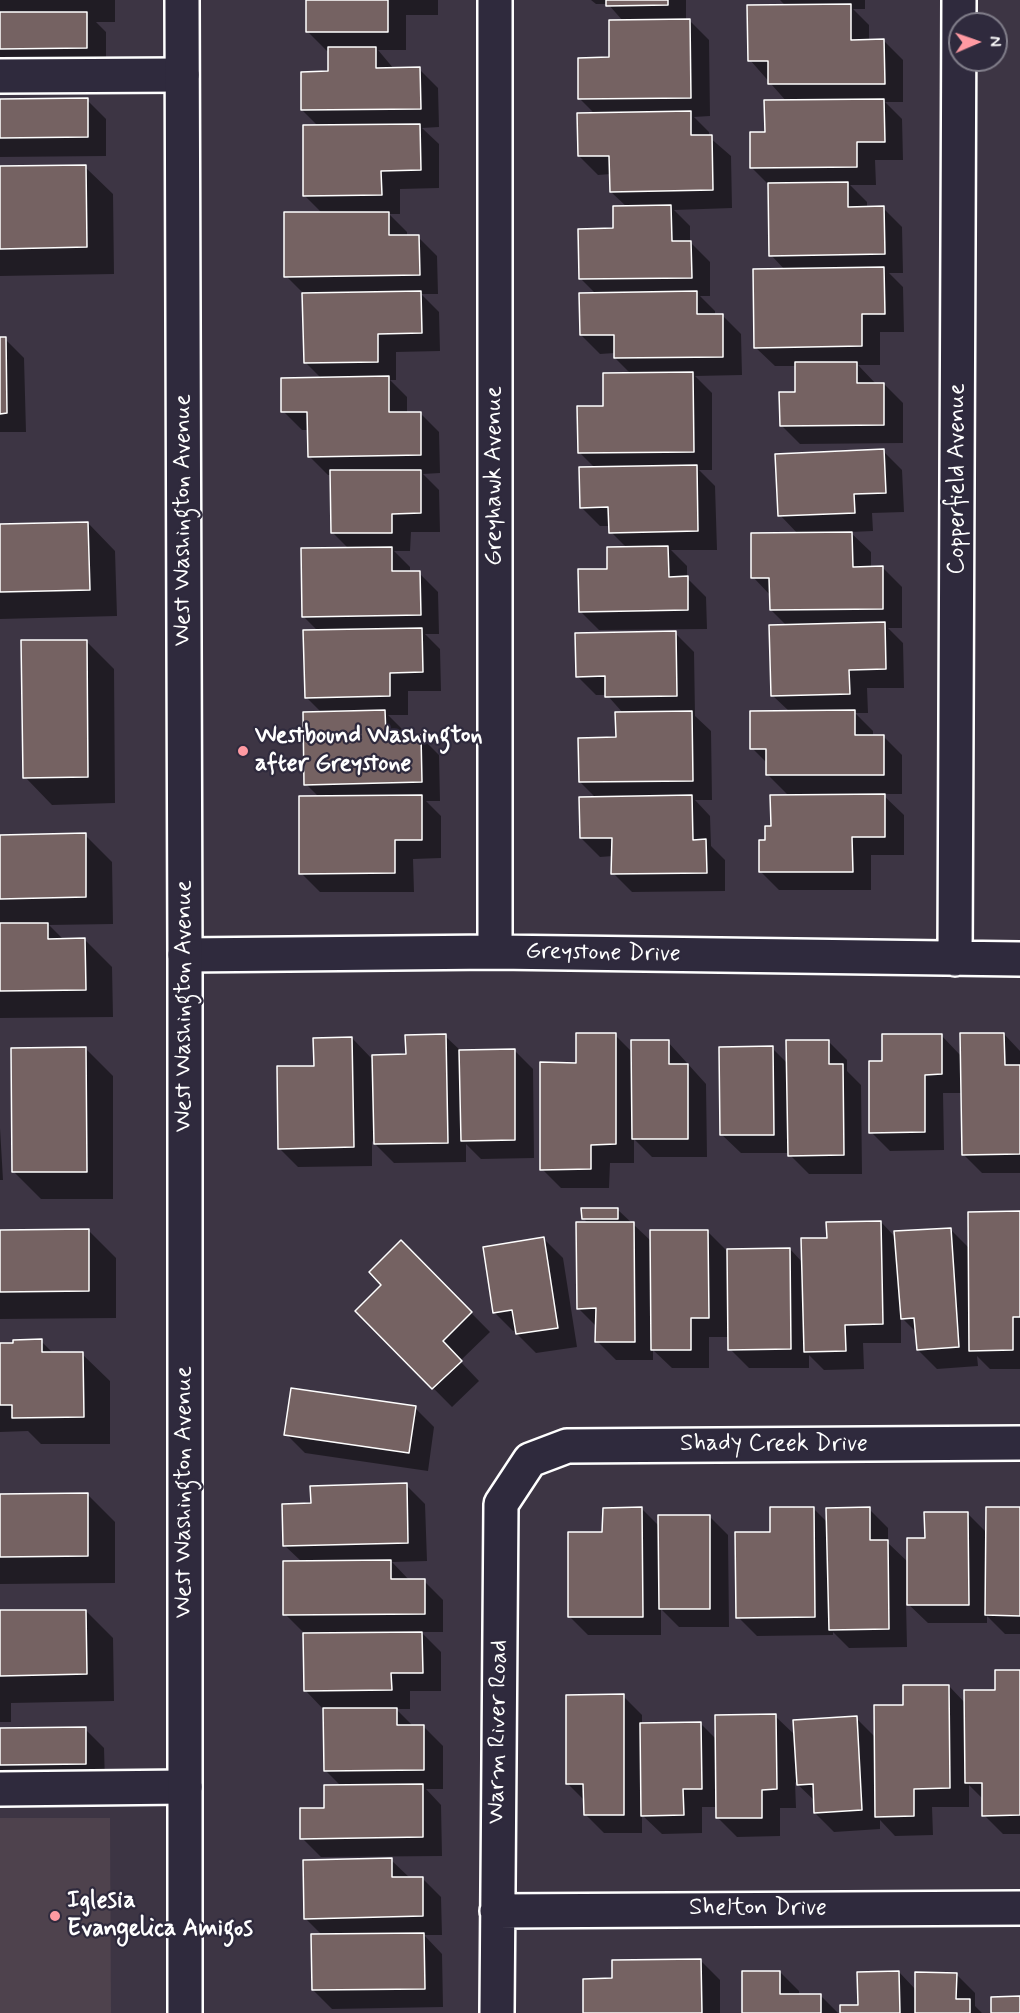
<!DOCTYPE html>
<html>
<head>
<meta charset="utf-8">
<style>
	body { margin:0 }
	#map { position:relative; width:1020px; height:2013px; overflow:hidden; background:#3d3544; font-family:Mynerve,sans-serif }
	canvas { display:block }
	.north { position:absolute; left:948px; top:12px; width:60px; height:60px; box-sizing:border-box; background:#2f2a3d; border:2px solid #827f8b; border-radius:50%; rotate:88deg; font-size:16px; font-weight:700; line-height:24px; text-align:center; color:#fff }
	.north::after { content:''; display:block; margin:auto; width:21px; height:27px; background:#ff9aa2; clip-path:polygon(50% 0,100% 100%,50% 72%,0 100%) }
</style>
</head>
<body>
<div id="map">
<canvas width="1020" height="2013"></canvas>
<div class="north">N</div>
</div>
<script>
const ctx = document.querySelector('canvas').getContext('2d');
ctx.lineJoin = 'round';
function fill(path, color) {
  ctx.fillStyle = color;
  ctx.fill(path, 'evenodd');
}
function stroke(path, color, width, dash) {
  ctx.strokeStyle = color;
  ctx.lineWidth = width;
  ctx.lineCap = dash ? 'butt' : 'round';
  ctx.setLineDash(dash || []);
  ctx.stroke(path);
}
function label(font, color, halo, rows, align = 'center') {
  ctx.font = font + ' Mynerve,sans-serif';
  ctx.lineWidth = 4.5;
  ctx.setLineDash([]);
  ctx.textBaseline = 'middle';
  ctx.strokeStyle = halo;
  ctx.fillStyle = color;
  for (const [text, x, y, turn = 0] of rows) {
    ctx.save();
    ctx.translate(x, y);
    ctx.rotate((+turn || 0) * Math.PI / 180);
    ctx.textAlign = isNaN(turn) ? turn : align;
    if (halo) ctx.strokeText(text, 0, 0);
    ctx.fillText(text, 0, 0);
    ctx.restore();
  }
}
fill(new Path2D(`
	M 110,1818 L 111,2013 L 0,2013 L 0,1818 Z`), '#4e424d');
fill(new Path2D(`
	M 0,0 L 115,0 L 115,22 L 96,22 L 106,32 L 106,67 L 0,67 Z
	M 307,0 L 438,0 L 438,15 L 406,15 L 406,50 L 378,50 L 394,69 L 419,69 L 438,88 L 439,127 L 422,128 L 439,144 L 439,188 L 400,189 L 400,214 L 389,214 L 407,232 L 407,237 L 418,237 L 437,256 L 438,294 L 421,294 L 439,312 L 440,351 L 396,352 L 396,380 L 390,380 L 407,397 L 407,413 L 420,413 L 439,432 L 440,473 L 423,474 L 439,490 L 440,532 L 411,532 L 410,551 L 394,551 L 410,567 L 410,573 L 419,573 L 438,592 L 439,634 L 425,634 L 440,649 L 441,691 L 408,691 L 408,715 L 388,715 L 404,731 L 404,737 L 420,736 L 439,755 L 440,801 L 426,801 L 441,816 L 441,858 L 413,859 L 414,892 L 320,892 L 301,873 L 319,797 L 306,784 L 322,713 L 306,697 L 319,632 L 304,617 L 349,549 L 332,532 L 331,475 L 328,475 L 309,456 L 309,430 L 302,430 L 283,411 L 322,379 L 305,362 L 303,293 L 286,276 L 323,214 L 305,196 L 319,127 L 302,110 L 329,73 L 329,51 L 327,51 L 308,32 Z
	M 591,0 L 686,0 L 686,21 L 690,21 L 709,40 L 710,116 L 694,117 L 709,132 L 709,137 L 731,156 L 732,208 L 674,210 L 690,226 L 690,242 L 710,262 L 710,296 L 700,296 L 715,311 L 715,315 L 722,315 L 741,334 L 742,375 L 695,376 L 712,393 L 712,470 L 699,470 L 715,486 L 717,550 L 671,550 L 687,566 L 687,578 L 706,597 L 707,629 L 599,630 L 580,611 L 608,570 L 627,548 L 611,532 L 610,526 L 600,526 L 581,507 L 596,469 L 579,452 L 605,407 L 632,375 L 615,358 L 615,353 L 600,354 L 581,335 L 596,294 L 580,278 L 615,230 L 627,207 L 611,192 L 611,174 L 598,175 L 579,156 L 596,115 L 580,99 L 610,58 L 623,21 L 608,4 L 596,4 Z
	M 780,0 L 865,0 L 865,9 L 853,9 L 869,25 L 869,41 L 884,41 L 903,60 L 903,102 L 885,102 L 902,119 L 903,160 L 875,160 L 876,185 L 850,185 L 867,202 L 867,208 L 883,208 L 902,227 L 903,273 L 889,273 L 903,287 L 904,332 L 880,332 L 880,365 L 858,365 L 876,384 L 884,384 L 903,403 L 903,443 L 800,444 L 781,425 L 797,393 L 797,366 L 775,366 L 755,347 L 785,270 L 771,255 L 769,185 L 752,168 L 766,134 L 787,102 L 750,60 L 786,6 Z
	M 87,100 L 106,119 L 106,156 L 0,157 L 0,101 Z
	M 85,167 L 113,194 L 114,274 L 0,276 L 0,168 Z
	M 0,339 L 5,339 L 24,358 L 26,432 L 0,432 Z
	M 883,451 L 902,470 L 904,512 L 872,513 L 873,531 L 850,532 L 871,552 L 871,568 L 883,568 L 902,587 L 902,628 L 888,628 L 903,643 L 904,688 L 867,688 L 868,713 L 855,713 L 873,731 L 873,736 L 883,736 L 902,755 L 902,794 L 882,794 L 904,815 L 904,855 L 871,855 L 871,890 L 779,890 L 760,871 L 767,841 L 789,796 L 768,775 L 768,764 L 752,748 L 790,712 L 772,695 L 787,626 L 771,610 L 771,596 L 753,577 L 798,534 L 780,515 Z
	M 88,523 L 115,551 L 117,616 L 0,619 L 0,526 Z
	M 675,633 L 694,652 L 695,716 L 711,731 L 712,800 L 695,800 L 710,816 L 711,846 L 725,860 L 725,891 L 632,892 L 613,873 L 613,856 L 600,857 L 581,838 L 596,798 L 580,782 L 617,739 L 623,713 L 607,695 L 596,695 L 577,676 Z
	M 86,641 L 114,669 L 115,803 L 52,805 L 25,777 Z
	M 85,835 L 112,862 L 113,924 L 49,925 L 64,940 L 85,940 L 112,967 L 113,1017 L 0,1018 L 0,837 Z
	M 1004,1034 L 1020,1051 L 1020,1173 L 982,1173 L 963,1154 L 963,1093 L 943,1093 L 944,1150 L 890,1151 L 871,1132 L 884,1062 L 941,1035 L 962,1057 Z
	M 615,1035 L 632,1052 L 668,1042 L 706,1084 L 707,1157 L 652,1157 L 634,1139 L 634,1163 L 610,1163 L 609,1188 L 561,1188 L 542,1169 L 578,1064 Z
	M 445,1036 L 461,1051 L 514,1050 L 533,1069 L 534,1158 L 481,1159 L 466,1144 L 466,1162 L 394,1163 L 372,1141 L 372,1166 L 298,1167 L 279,1148 L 316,1067 L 352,1038 L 373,1060 L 407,1056 Z
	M 828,1041 L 847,1060 L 847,1071 L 861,1085 L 862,1174 L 809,1174 L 790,1155 L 790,1153 L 741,1153 L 721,1134 L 772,1048 L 788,1064 Z
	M 86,1049 L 113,1076 L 113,1199 L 41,1199 L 14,1172 Z
	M 0,1128 L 3,1180 L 0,1180 Z
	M 617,1209 L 651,1241 L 708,1232 L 729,1253 L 790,1249 L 803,1263 L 829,1239 L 881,1222 L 896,1238 L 950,1229 L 970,1249 L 1020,1212 L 1020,1369 L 990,1369 L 977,1356 L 978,1366 L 937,1369 L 918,1350 L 917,1333 L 901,1317 L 901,1343 L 863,1343 L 864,1369 L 824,1370 L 809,1355 L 809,1368 L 749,1368 L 730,1349 L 730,1337 L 709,1337 L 709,1368 L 672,1368 L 653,1350 L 653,1360 L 616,1360 L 597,1341 L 597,1327 L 578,1308 L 588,1223 L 583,1218 Z
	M 89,1231 L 116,1258 L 116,1318 L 0,1319 L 0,1232 Z
	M 544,1239 L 563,1258 L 577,1347 L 536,1353 L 517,1334 L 517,1330 L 513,1331 L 494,1312 Z
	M 401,1242 L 490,1332 L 460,1361 L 479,1381 L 452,1407 L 357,1311 L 383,1285 Z
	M 41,1341 L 54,1354 L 82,1354 L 110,1381 L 110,1444 L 41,1444 L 28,1431 L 0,1432 L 0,1344 Z
	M 415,1408 L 434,1427 L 428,1471 L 305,1453 L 286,1434 Z
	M 406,1485 L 425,1504 L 427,1561 L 392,1562 L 410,1581 L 424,1581 L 443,1600 L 443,1632 L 421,1632 L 441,1652 L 441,1691 L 410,1691 L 410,1709 L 396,1709 L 414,1727 L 424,1727 L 443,1746 L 443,1789 L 426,1789 L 441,1805 L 442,1856 L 321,1857 L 302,1838 L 342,1787 L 325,1770 L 324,1710 L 306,1691 L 304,1633 L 285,1614 L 302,1562 L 284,1545 L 313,1505 Z
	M 88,1495 L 115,1522 L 115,1583 L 0,1584 L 0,1496 Z
	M 813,1508 L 828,1523 L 869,1509 L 888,1528 L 888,1543 L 909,1563 L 926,1539 L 968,1514 L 987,1533 L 1020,1509 L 1020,1634 L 1005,1634 L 987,1616 L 987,1623 L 928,1623 L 906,1602 L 907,1647 L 849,1648 L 833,1632 L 833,1635 L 757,1636 L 738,1617 L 772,1533 Z
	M 642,1509 L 660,1527 L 709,1516 L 728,1535 L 729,1627 L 679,1627 L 661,1609 L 661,1635 L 588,1635 L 569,1616 L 604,1534 Z
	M 86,1611 L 113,1638 L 114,1701 L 11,1703 L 11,1722 L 0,1722 L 0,1612 Z
	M 1020,1672 L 1020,1834 L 1003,1834 L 984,1815 L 984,1800 L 969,1785 L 969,1807 L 932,1807 L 933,1835 L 895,1836 L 880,1820 L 880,1829 L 834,1832 L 815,1813 L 815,1801 L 795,1782 L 796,1808 L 780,1808 L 780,1836 L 737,1837 L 718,1818 L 718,1807 L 702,1807 L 702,1833 L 662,1834 L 642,1815 L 642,1833 L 604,1833 L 585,1814 L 585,1801 L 567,1783 L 623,1696 L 642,1715 L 642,1725 L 701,1724 L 717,1740 L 775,1716 L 796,1736 L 856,1718 L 876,1738 L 904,1706 L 949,1686 L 965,1703 L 996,1691 Z
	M 0,1729 L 85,1729 L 104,1748 L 105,1783 L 0,1783 Z
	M 391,1860 L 410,1878 L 422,1878 L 441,1897 L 442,1935 L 424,1935 L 442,1954 L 443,2007 L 332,2009 L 313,1990 L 323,1936 L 305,1918 Z
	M 701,1961 L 720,1980 L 720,2013 L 585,2013 L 614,1980 Z
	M 780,1972 L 799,1991 L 799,1995 L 820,1995 L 838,2013 L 744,2013 Z
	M 899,1972 L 916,1990 L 956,1974 L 975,1993 L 975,2006 L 982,2013 L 841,2013 L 859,2007 Z`), '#0007');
const building = new Path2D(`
	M 306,0 L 388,0 L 388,32 L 306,32 Z
	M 606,0 L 668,0 L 668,5 L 606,6 Z
	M 851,4 L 851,40 L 884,39 L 885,84 L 768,84 L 768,61 L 748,61 L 747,5 Z
	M 0,12 L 87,12 L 87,48 L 0,49 Z
	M 690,19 L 691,98 L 578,99 L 578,58 L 609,57 L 609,20 Z
	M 328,47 L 376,47 L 376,68 L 420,67 L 421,109 L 301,110 L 301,72 L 328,71 Z
	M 88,98 L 88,137 L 0,138 L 0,99 Z
	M 884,99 L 885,142 L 857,142 L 857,167 L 750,168 L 750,132 L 765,132 L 764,100 Z
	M 691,111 L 691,135 L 712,135 L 713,190 L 610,192 L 609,156 L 578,156 L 577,113 Z
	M 420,124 L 421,170 L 381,171 L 382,195 L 303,196 L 303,125 Z
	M 86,165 L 87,247 L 0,249 L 0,166 Z
	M 848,182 L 848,207 L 884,206 L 885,254 L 769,256 L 768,183 Z
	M 671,205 L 672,241 L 691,241 L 692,278 L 579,279 L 578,229 L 613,228 L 613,206 Z
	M 284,212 L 389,212 L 389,235 L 419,235 L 420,275 L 284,277 Z
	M 884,267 L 885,314 L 862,314 L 862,346 L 754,348 L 753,269 Z
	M 421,291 L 422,333 L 378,334 L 378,362 L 304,363 L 302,293 Z
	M 697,291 L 697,314 L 723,314 L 723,357 L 614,358 L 614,335 L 580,335 L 579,293 Z
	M 0,337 L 6,337 L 7,413 L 0,414 Z
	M 795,362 L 857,362 L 857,383 L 884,383 L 884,425 L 780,426 L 779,392 L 795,392 Z
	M 693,372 L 694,452 L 578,453 L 577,406 L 603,406 L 603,373 Z
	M 389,376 L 389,412 L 421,412 L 421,455 L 308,457 L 307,412 L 281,412 L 281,378 Z
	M 884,449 L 886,493 L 854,494 L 855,513 L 778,516 L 775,454 Z
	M 697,465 L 698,531 L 609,533 L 608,507 L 580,508 L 579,467 Z
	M 330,470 L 421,470 L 421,513 L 392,514 L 392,533 L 331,533 Z
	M 88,522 L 90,590 L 0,592 L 0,524 Z
	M 852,532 L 853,567 L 883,566 L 883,609 L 770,610 L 769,578 L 751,578 L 751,533 Z
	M 668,546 L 669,577 L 688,576 L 688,610 L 579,612 L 578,569 L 607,569 L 607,547 Z
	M 392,547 L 392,571 L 420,571 L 421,615 L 302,617 L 301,548 Z
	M 885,622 L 886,669 L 849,670 L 850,694 L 771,696 L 769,625 Z
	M 422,628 L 423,672 L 390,673 L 390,696 L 305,698 L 303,630 Z
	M 676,631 L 677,696 L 605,697 L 605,676 L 576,677 L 575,633 Z
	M 21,640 L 87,640 L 88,777 L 23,778 Z
	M 385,710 L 386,735 L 421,735 L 422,782 L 304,785 L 303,712 Z
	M 855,710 L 855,735 L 884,735 L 884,775 L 766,775 L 766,749 L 750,749 L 750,711 Z
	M 692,711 L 693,781 L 579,782 L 578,738 L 616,737 L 615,712 Z
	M 885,794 L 885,837 L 852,837 L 853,872 L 759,872 L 759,840 L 765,840 L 765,826 L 771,826 L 770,795 Z
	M 422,795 L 422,840 L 395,840 L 395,873 L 299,874 L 299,796 Z
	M 692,795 L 693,840 L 706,839 L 707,873 L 611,874 L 612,838 L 580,838 L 579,797 Z
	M 86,833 L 86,897 L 0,899 L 0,835 Z
	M 0,923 L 48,923 L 48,939 L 85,938 L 86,990 L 0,991 Z
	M 576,1033 L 616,1033 L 616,1144 L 591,1145 L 591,1169 L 540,1170 L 540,1062 L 576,1063 Z
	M 960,1033 L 1004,1033 L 1005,1065 L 1020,1065 L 1020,1154 L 962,1155 Z
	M 446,1034 L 448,1143 L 374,1144 L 372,1055 L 406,1054 L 405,1035 Z
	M 882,1034 L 942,1034 L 942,1074 L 925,1075 L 925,1132 L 869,1133 L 869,1061 L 882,1061 Z
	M 352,1037 L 354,1147 L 278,1149 L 277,1066 L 314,1066 L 313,1038 Z
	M 631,1040 L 669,1040 L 669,1064 L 688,1064 L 688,1139 L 632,1139 Z
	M 786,1040 L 829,1040 L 829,1064 L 843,1064 L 844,1155 L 788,1156 Z
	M 773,1046 L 774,1135 L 720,1135 L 719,1047 Z
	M 86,1047 L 87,1172 L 12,1172 L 11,1048 Z
	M 515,1049 L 515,1140 L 461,1141 L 459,1050 Z
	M 581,1208 L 618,1208 L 618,1219 L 582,1219 Z
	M 1020,1211 L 1020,1317 L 1013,1317 L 1013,1350 L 969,1351 L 968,1212 Z
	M 881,1221 L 883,1324 L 845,1325 L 846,1351 L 804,1352 L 801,1238 L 827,1238 L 826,1222 Z
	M 576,1222 L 634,1222 L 635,1342 L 595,1342 L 596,1308 L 577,1309 Z
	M 951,1228 L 959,1347 L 917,1350 L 914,1318 L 901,1319 L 894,1231 Z
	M 89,1229 L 89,1291 L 0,1292 L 0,1230 Z
	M 650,1230 L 708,1230 L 709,1318 L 691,1318 L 691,1350 L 651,1350 Z
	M 544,1237 L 558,1328 L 516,1334 L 512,1310 L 493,1313 L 483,1247 Z
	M 401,1240 L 472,1312 L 443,1341 L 462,1361 L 432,1389 L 355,1311 L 381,1285 L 369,1272 Z
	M 790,1248 L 791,1349 L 728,1350 L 727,1249 Z
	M 42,1339 L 42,1352 L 83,1352 L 84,1417 L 12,1418 L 12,1405 L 0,1405 L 0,1343 L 13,1343 L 13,1340 Z
	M 291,1388 L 416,1406 L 409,1453 L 284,1435 Z
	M 407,1483 L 408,1543 L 283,1546 L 282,1504 L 311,1503 L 310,1486 Z
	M 88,1493 L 88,1556 L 0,1557 L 0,1494 Z
	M 642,1507 L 643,1617 L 568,1617 L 568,1532 L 602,1532 L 603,1508 Z
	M 770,1507 L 814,1507 L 815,1617 L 736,1618 L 735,1532 L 770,1532 Z
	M 870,1507 L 870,1540 L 888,1540 L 889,1629 L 829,1630 L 826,1508 Z
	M 986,1507 L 1020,1507 L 1020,1616 L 985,1615 Z
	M 924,1512 L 968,1512 L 969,1605 L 907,1605 L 907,1538 L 925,1538 Z
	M 658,1515 L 710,1515 L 710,1609 L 659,1609 Z
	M 391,1560 L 391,1579 L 425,1579 L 425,1614 L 283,1615 L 283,1561 Z
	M 0,1610 L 86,1610 L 87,1674 L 0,1676 Z
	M 422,1632 L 423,1673 L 391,1673 L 392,1690 L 304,1691 L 303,1633 Z
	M 995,1670 L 1020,1670 L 1020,1815 L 982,1816 L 982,1783 L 965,1783 L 964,1690 L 995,1690 Z
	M 903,1685 L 949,1685 L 950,1788 L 914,1789 L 914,1816 L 875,1817 L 874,1705 L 903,1705 Z
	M 624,1694 L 624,1815 L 584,1815 L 583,1784 L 566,1784 L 566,1695 Z
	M 323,1708 L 397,1708 L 397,1725 L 424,1725 L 424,1770 L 324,1771 Z
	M 776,1714 L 777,1789 L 762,1790 L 762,1818 L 716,1818 L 715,1715 Z
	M 857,1716 L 862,1810 L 814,1813 L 813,1784 L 797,1785 L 793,1720 Z
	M 701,1722 L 702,1789 L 683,1789 L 684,1815 L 641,1816 L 640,1723 Z
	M 86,1727 L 86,1764 L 0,1765 L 0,1728 Z
	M 423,1784 L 423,1837 L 300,1839 L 300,1808 L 324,1808 L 324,1785 Z
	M 392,1858 L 392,1877 L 423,1877 L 423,1916 L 304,1919 L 303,1860 Z
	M 424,1933 L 425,1989 L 312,1990 L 311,1934 Z
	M 701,1959 L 702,2013 L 583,2013 L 583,1979 L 612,1978 L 612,1960 Z
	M 742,1971 L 780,1971 L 780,1994 L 821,1994 L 821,2013 L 742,2013 Z
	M 899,1971 L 900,2013 L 840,2013 L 840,2005 L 858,2005 L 857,1972 Z
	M 915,1972 L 957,1973 L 956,1999 L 970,1999 L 970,2013 L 915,2013 Z
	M 1020,1996 L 1020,2013 L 991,2013 L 991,1997 Z`);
fill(building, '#756262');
stroke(building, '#fff', 1.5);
const minor = new Path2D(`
	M 0,76 L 182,75
	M 495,952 L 495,0
	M 185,955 L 495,952 L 1020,959
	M 955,959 L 959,0
	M 0,1789 L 185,1787
	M 497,1911 L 1020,1908
	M 497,2013 L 501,1504 L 530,1460 L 567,1446 L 1020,1443`);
const major = new Path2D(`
	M 182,0 L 185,955 L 185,2013`);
stroke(minor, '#fff', 38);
stroke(major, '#fff', 38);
stroke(minor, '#2f2a3d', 33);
stroke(major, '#2f2a3d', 33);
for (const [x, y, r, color] of [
	[243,751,6,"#ff9aa2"],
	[55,1916,6,"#ff9aa2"]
]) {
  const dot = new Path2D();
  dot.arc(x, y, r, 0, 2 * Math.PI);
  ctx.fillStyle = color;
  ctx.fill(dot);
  stroke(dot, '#2f2a3d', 2);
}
label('24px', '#fff', '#2f2a3d', [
	["Greyhawk Avenue",495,476,-90],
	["Copperfield Avenue",958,479,-90],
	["West Washington Avenue",184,520,-90],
	["Greystone Drive",603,954,1],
	["West Washington Avenue",185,1006,-90],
	["Shady Creek Drive",774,1445],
	["West Washington Avenue",185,1492,-90],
	["Warm River Road",499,1732,-89],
	["Shelton Drive",758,1909]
]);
label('bold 24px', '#fff', '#2f2a3d', [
	["Westbound Washington",255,737],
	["after Greystone",255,765],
	["Iglesia",67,1902],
	["Evangelica Amigos",67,1930]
], 'left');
</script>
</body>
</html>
